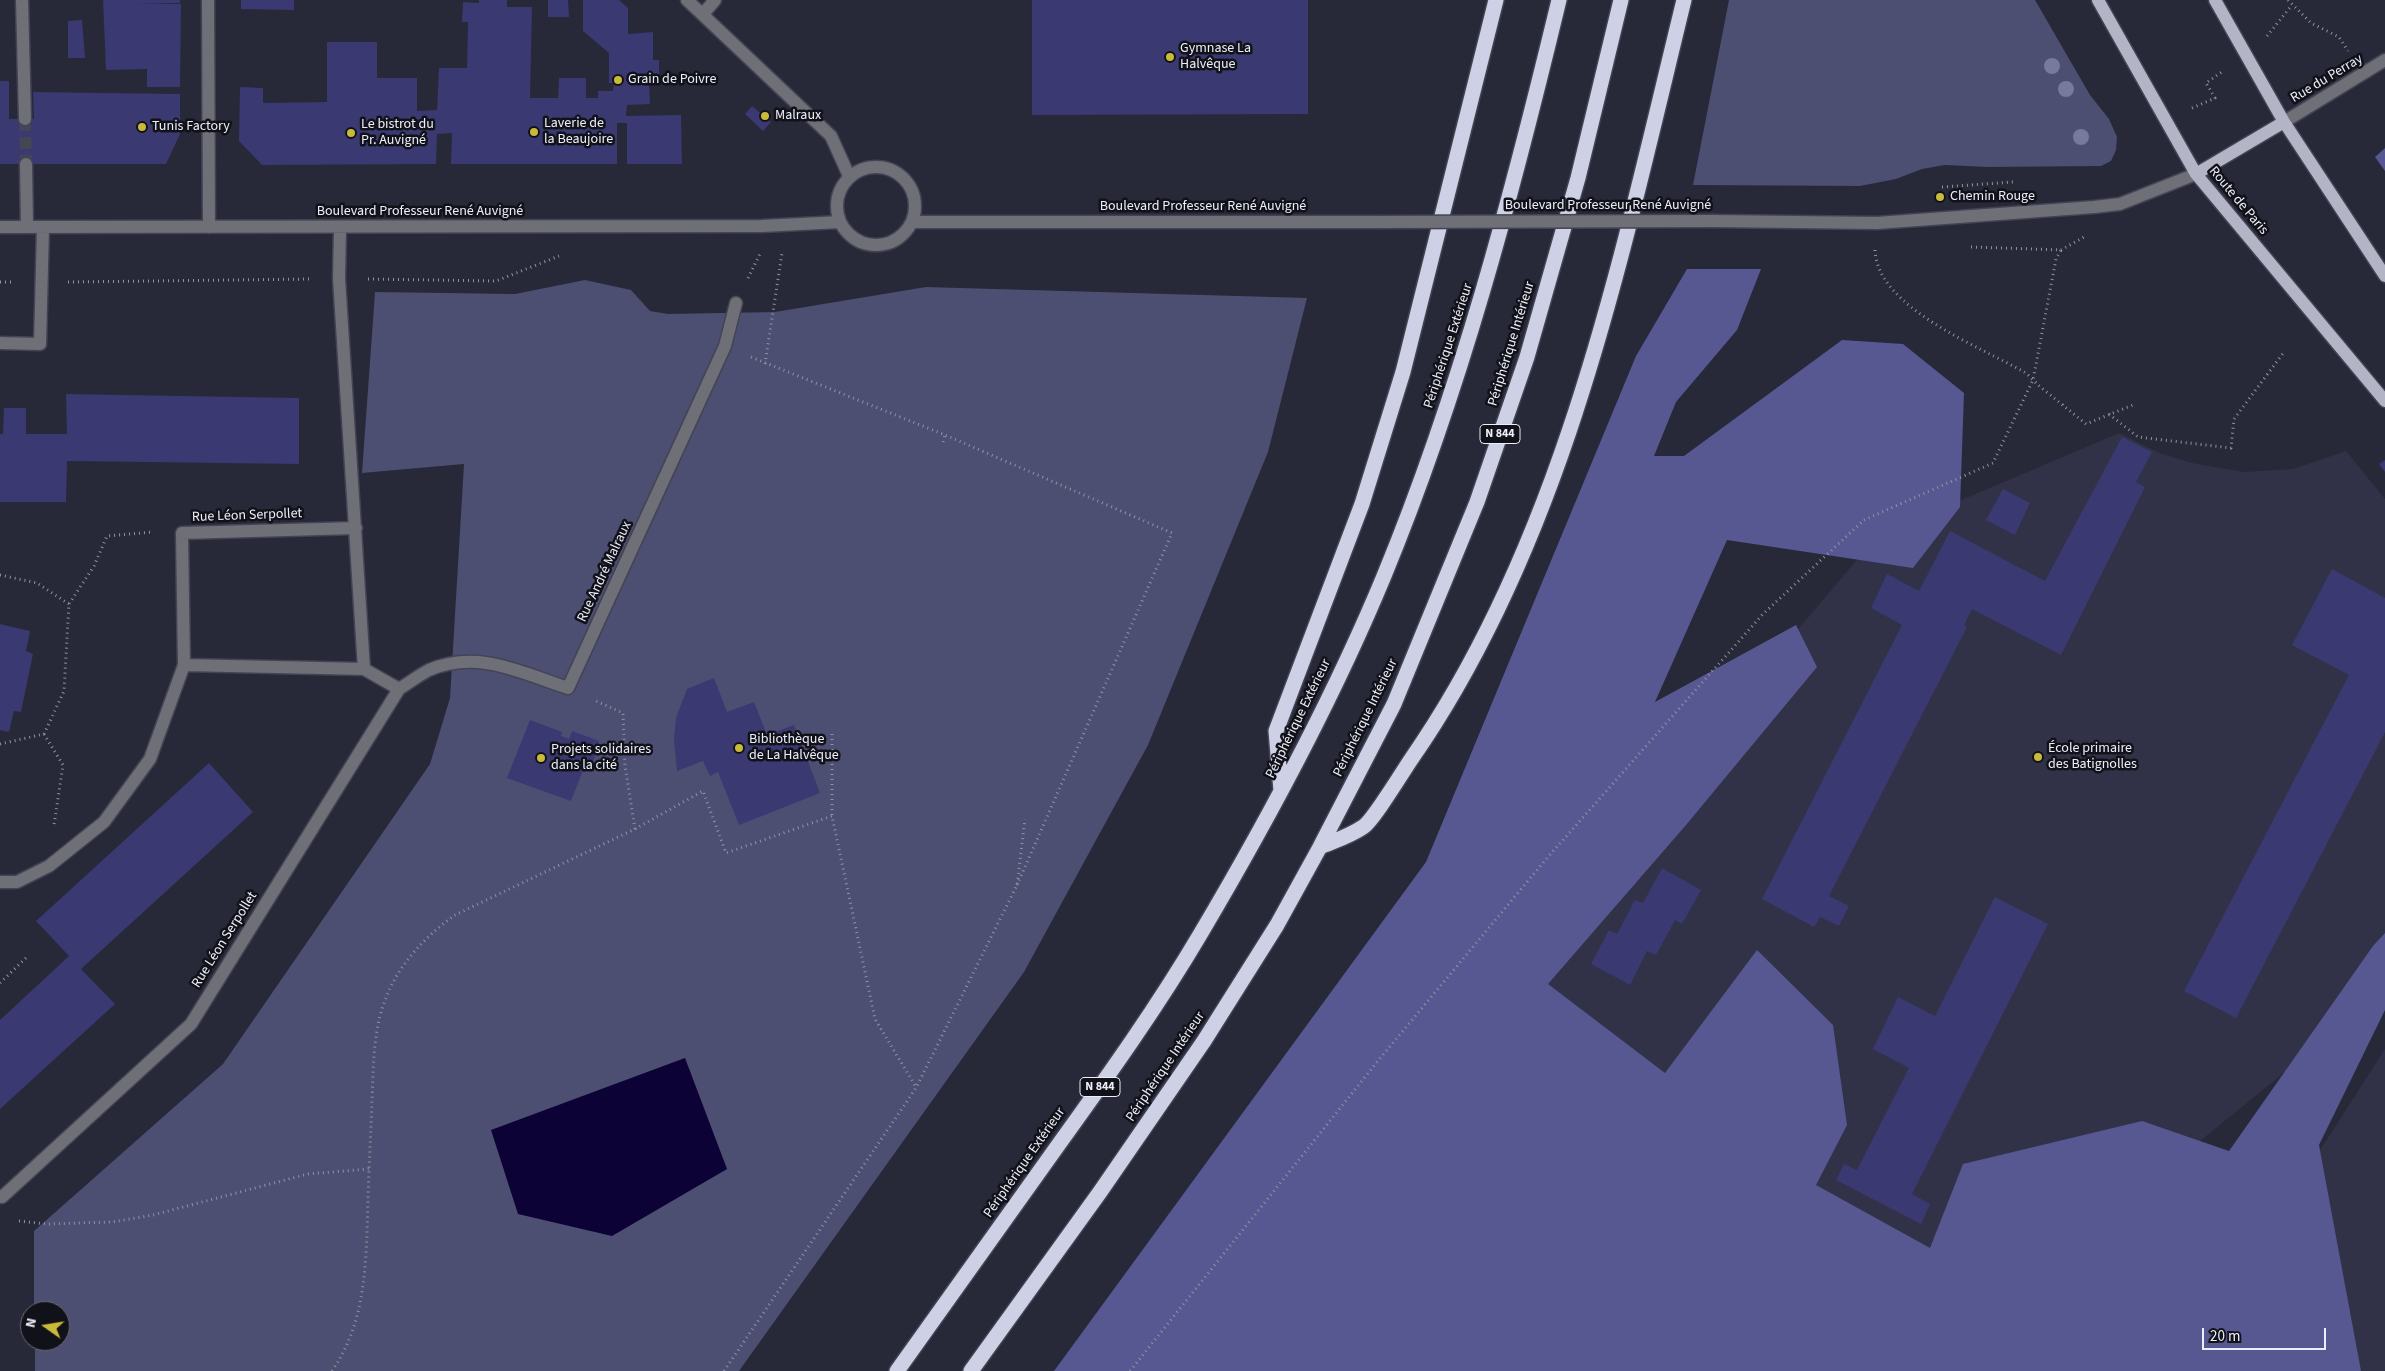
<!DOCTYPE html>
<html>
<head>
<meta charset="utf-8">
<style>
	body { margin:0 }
	#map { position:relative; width:2385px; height:1371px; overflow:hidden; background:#272838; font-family:"Source Sans 3",sans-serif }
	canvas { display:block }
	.north { position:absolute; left:20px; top:1301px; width:50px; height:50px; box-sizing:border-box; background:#111219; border:1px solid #696a73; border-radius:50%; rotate:283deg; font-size:14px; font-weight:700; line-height:20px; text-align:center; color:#edeef9 }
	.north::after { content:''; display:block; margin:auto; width:18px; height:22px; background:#caba3a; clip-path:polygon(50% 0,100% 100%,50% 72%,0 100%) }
	.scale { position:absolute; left:2202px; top:1328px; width:124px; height:22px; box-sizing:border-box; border:2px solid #edeef9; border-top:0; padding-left:6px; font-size:15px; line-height:18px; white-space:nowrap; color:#edeef9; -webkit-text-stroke:4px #111219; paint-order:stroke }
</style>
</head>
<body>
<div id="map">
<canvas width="2385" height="1371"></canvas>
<div class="north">N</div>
<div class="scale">20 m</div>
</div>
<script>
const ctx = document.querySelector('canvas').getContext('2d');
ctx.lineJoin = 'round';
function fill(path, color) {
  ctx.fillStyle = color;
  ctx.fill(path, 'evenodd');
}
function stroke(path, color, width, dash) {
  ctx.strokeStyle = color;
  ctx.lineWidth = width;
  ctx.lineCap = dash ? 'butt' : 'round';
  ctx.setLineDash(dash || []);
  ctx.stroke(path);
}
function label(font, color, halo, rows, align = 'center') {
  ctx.font = font + ' "Source Sans 3",sans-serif';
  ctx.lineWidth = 5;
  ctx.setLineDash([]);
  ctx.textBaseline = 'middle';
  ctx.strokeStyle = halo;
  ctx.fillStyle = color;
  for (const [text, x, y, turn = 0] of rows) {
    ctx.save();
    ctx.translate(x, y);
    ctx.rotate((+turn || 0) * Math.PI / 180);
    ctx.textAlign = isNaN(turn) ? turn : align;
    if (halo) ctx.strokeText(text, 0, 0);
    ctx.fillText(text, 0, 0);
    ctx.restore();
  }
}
fill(new Path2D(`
	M 2119,433 L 2159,453 L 2192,463 L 2244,472 L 2293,469 L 2346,451 L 2385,499 L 2385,990 L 1948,1347 L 1170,1371 L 1877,536 Z
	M 2385,1049 L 2385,1371 L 2178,1371 Z`), '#313248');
fill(new Path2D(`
	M 1729,0 L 2035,0 L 2090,95 L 2109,119 L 2117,137 L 2116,150 L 2111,161 L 2101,166 L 1988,167 L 1945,165 L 1922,169 L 1896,179 L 1860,186 L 1693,185 Z
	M 585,280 L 631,290 L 650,311 L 668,314 L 775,312 L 926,287 L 1307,298 L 1268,452 L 1148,745 L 1024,972 L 739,1371 L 35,1371 L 35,1341 L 60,1341 L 60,1311 L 34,1311 L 34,1231 L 223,1064 L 430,764 L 450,698 L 464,464 L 362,473 L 375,292 L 515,294 Z`), '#4c4e72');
fill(new Path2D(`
	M 2385,148 L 2385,171 L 2375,157 Z
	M 1687,269 L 1761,269 L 1737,330 L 1676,402 L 1654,456 L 1684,456 L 1842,340 L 1903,344 L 1964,393 L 1960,507 L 1913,568 L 1727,540 L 1655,702 L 1796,625 L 1817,667 L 1686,825 L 1548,984 L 1665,1073 L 1757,950 L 1833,1025 L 1847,1125 L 1816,1185 L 1930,1248 L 1963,1164 L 2142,1121 L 2229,1151 L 2373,946 L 2385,933 L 2385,1010 L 2319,1145 L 2361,1371 L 1054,1371 L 1426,862 L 1636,356 Z`), '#575792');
fill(new Path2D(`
	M 685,1058 L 727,1169 L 612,1236 L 518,1214 L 491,1130 Z`), '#0d0235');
fill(new Path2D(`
	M 103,0 L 180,0 L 180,3 L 136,4 L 181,4 L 180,87 L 147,87 L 147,69 L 106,70 Z
	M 241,0 L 294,0 L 294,10 L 241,9 Z
	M 479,0 L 507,0 L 507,7 L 532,7 L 530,98 L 558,98 L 559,78 L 586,78 L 586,98 L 598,98 L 598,91 L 613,91 L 614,83 L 609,83 L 609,53 L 583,31 L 583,0 L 619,0 L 628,8 L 628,34 L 653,32 L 653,60 L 659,60 L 659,79 L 649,82 L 650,104 L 627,105 L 626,116 L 681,115 L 682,164 L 627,164 L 627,123 L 617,123 L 617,164 L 451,164 L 452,133 L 437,134 L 436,164 L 262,165 L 239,141 L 240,87 L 263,88 L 263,103 L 327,102 L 327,42 L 377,42 L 377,78 L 417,78 L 417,111 L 437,110 L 439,68 L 467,68 L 468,22 L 462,22 L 463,2 L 479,3 Z
	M 548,0 L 568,0 L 569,17 L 548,17 Z
	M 1032,0 L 1308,0 L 1308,114 L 1032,115 Z
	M 82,20 L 85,58 L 68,58 L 68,21 Z
	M 0,81 L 9,81 L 9,119 L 34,119 L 33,92 L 180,94 L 180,134 L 166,164 L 0,164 Z
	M 752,106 L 771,122 L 763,131 L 745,114 Z
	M 66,394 L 299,398 L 299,464 L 67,461 L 66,502 L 0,502 L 0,434 L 3,434 L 4,408 L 26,408 L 26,434 L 67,434 Z
	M 2122,437 L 2152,452 L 2136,482 L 2145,487 L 2061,655 L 1972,609 L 1964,625 L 1967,627 L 1829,896 L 1849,906 L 1839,926 L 1820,917 L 1814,927 L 1762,899 L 1902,625 L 1871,608 L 1887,574 L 1919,591 L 1950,531 L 2045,581 Z
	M 2385,460 L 2385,472 L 2379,464 Z
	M 2003,489 L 2030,503 L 2015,535 L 1986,520 Z
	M 2332,569 L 2385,598 L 2385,732 L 2236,1018 L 2184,991 L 2349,675 L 2292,645 Z
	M 0,624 L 30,631 L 26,651 L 33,654 L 21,712 L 14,711 L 9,732 L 0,730 Z
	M 714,678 L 727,712 L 754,702 L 767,735 L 794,725 L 820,793 L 739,825 L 718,772 L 710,776 L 703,761 L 677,771 L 674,739 L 676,718 L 687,689 Z
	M 530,720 L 562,732 L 561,736 L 569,739 L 572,731 L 599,741 L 593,762 L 587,760 L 571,801 L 507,778 Z
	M 209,763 L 253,812 L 81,969 L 115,1004 L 0,1109 L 0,1020 L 69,956 L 36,921 Z
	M 1662,868 L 1701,890 L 1682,924 L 1675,920 L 1656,955 L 1647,951 L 1630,985 L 1591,964 L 1609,930 L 1617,934 L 1635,900 L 1643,903 Z
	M 1995,897 L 2048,924 L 1912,1194 L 1930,1204 L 1921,1224 L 1836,1180 L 1844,1164 L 1857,1170 L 1909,1068 L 1873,1049 L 1898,997 L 1935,1016 Z`), '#3a3971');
stroke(new Path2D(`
	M 25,119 L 26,164`), '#454655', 12, [12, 6]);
const minor = new Path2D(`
	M 22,0 L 25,119
	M 208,0 L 209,227
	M 687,0 L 831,136 L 849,176
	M 703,14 L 715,0
	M 2284,122 L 2385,60
	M 26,164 L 27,227
	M837 206a39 39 0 1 1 78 0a39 39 0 1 1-78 0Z
	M 1713,221 L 1877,223 L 2094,207 L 2120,204 L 2196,174
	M 912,222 L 1379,222
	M 0,227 L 762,226 L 840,222
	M 340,227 L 339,279 L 364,669
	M 0,343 L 40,344 L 43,227
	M 399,689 C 409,683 419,675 429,670 C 478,649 522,673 568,688 L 725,346 L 736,303
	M 0,882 L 17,882 L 49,866 L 104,822 L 150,759 L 184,665
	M 2,1197 L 191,1024 L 399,689 L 364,669 L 184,665 L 182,533 L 356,528`);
const major = new Path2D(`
	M 2098,0 L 2196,174 L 2385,401
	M 2215,0 L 2284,122 L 2385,276
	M 2196,174 L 2284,122`);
const highway = new Path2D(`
	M 1281,791 L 1276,731 L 1362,504 L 1403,372 L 1496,0
	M 1320,847 C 1334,841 1350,836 1363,827 C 1373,821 1403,771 1412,758 C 1565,537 1621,257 1684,0
	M 897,1371 C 951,1296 1005,1220 1059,1144 C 1108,1076 1158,1006 1201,933 C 1269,818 1333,699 1384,576 C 1461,389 1512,195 1559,0
	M 971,1371 L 1100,1192 L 1204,1041 L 1277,925 L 1320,847 L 1394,704 L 1477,502 L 1527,357 L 1578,178 L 1621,0`);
stroke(minor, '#434453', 15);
stroke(major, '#434453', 15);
stroke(highway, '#434453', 18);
stroke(new Path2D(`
	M 2288,0 L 2311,23 L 2339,37 L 2348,51
	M 2267,36 L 2292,5
	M 2192,108 L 2215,98 L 2206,83 L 2223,71
	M 1942,187 L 2013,182
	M 1971,247 L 2061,250 L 2084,237
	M 1875,250 C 1877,308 1981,347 2024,372 C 2029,375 2034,381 2038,385 C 2054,398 2070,411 2086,424 L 2133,405
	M 748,278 L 760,254
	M 368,279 L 496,281 L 559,256
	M 0,282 L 14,282
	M 68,282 L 312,279
	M 751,357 L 945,435 L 1172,533 L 1017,885
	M 765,364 L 782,253
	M 2109,414 L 2138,437 L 2231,448 L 2234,419 L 2284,352
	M 943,442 L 945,435
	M 0,575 L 37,583 L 69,604
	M 44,734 L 63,765 L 54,825
	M 832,734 L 832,816
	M 0,744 L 44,734 L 64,691 L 69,604 L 94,566 L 107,536 L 153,532
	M 635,829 L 703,791 L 726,853 L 832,816 L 875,1019 L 916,1087
	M 0,983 L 28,956
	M 19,1221 L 47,1224 L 112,1222 L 153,1215 L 308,1174 L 369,1169
	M 332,1371 C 361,1329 365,1282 367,1233 C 368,1190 370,1147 372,1104 C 373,1072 373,1036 383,1006 C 395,968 424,937 455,915 L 635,829 L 625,766 L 623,713 L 594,700
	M 724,1371 L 916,1088 L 1017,885 L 1025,819
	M 1130,1371 L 1377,1062 L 1547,858 L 1762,615 L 1864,520 L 1993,463 L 2033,380 L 2056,259 L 2061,250`), '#9293a0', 3, [1, 4]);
stroke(minor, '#6e6f77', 12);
stroke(major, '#b3b4c6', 12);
stroke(highway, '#ced0e5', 15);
const minorBridge = new Path2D(`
	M 1379,222 L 1713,221`);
stroke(minorBridge, '#434453', 15, []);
stroke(minorBridge, '#6e6f77', 12);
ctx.fillStyle = '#77799d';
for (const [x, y] of [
	[2052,66],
	[2066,89],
	[2081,137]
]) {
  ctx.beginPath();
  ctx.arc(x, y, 8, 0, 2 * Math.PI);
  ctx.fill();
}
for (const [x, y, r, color] of [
	[1170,57,5,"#caba3a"],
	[618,80,5,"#caba3a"],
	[765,116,5,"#caba3a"],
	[142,127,5,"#caba3a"],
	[534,132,5,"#caba3a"],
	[351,133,5,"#caba3a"],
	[1940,197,5,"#caba3a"],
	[739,748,5,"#caba3a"],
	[2038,757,5,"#caba3a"],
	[541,758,5,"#caba3a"]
]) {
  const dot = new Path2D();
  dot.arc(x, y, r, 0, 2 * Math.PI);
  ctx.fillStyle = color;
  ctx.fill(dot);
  stroke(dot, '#111219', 2);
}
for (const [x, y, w] of [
	[1500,434,40],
	[1100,1087,40]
]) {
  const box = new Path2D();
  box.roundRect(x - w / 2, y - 9.5, w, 19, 4);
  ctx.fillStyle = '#111219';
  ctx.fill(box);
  stroke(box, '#edeef9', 1);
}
label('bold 12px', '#edeef9', null, [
	["N 844",1500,434],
	["N 844",1100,1087]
]);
label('14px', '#edeef9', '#111219', [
	["Gymnase La",1180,49],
	["Halvêque",1180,65],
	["Grain de Poivre",628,80],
	["Malraux",775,116],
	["Laverie de",544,124],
	["la Beaujoire",544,140],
	["Le bistrot du",361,125],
	["Pr. Auvigné",361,141],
	["Tunis Factory",152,127],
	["Chemin Rouge",1950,197],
	["Bibliothèque",749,740],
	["de La Halvêque",749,756],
	["École primaire",2048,749],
	["des Batignolles",2048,765],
	["Projets solidaires",551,750],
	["dans la cité",551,766]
], 'left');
label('14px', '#edeef9', '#111219', [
	["Rue du Perray",2327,79,-31],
	["Route de Paris",2238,201,50],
	["Boulevard Professeur René Auvigné",1608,206],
	["Boulevard Professeur René Auvigné",1203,207],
	["Boulevard Professeur René Auvigné",420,212],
	["Périphérique Intérieur",1512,344,-73],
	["Périphérique Extérieur",1449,346,-72],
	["Rue Léon Serpollet",247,516,-2],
	["Rue André Malraux",605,572,-65],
	["Périphérique Intérieur",1366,718,-64],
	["Périphérique Extérieur",1299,719,-64],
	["Rue Léon Serpollet",225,940,-58],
	["Périphérique Intérieur",1166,1067,-56],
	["Périphérique Extérieur",1025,1163,-55]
]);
</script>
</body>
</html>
